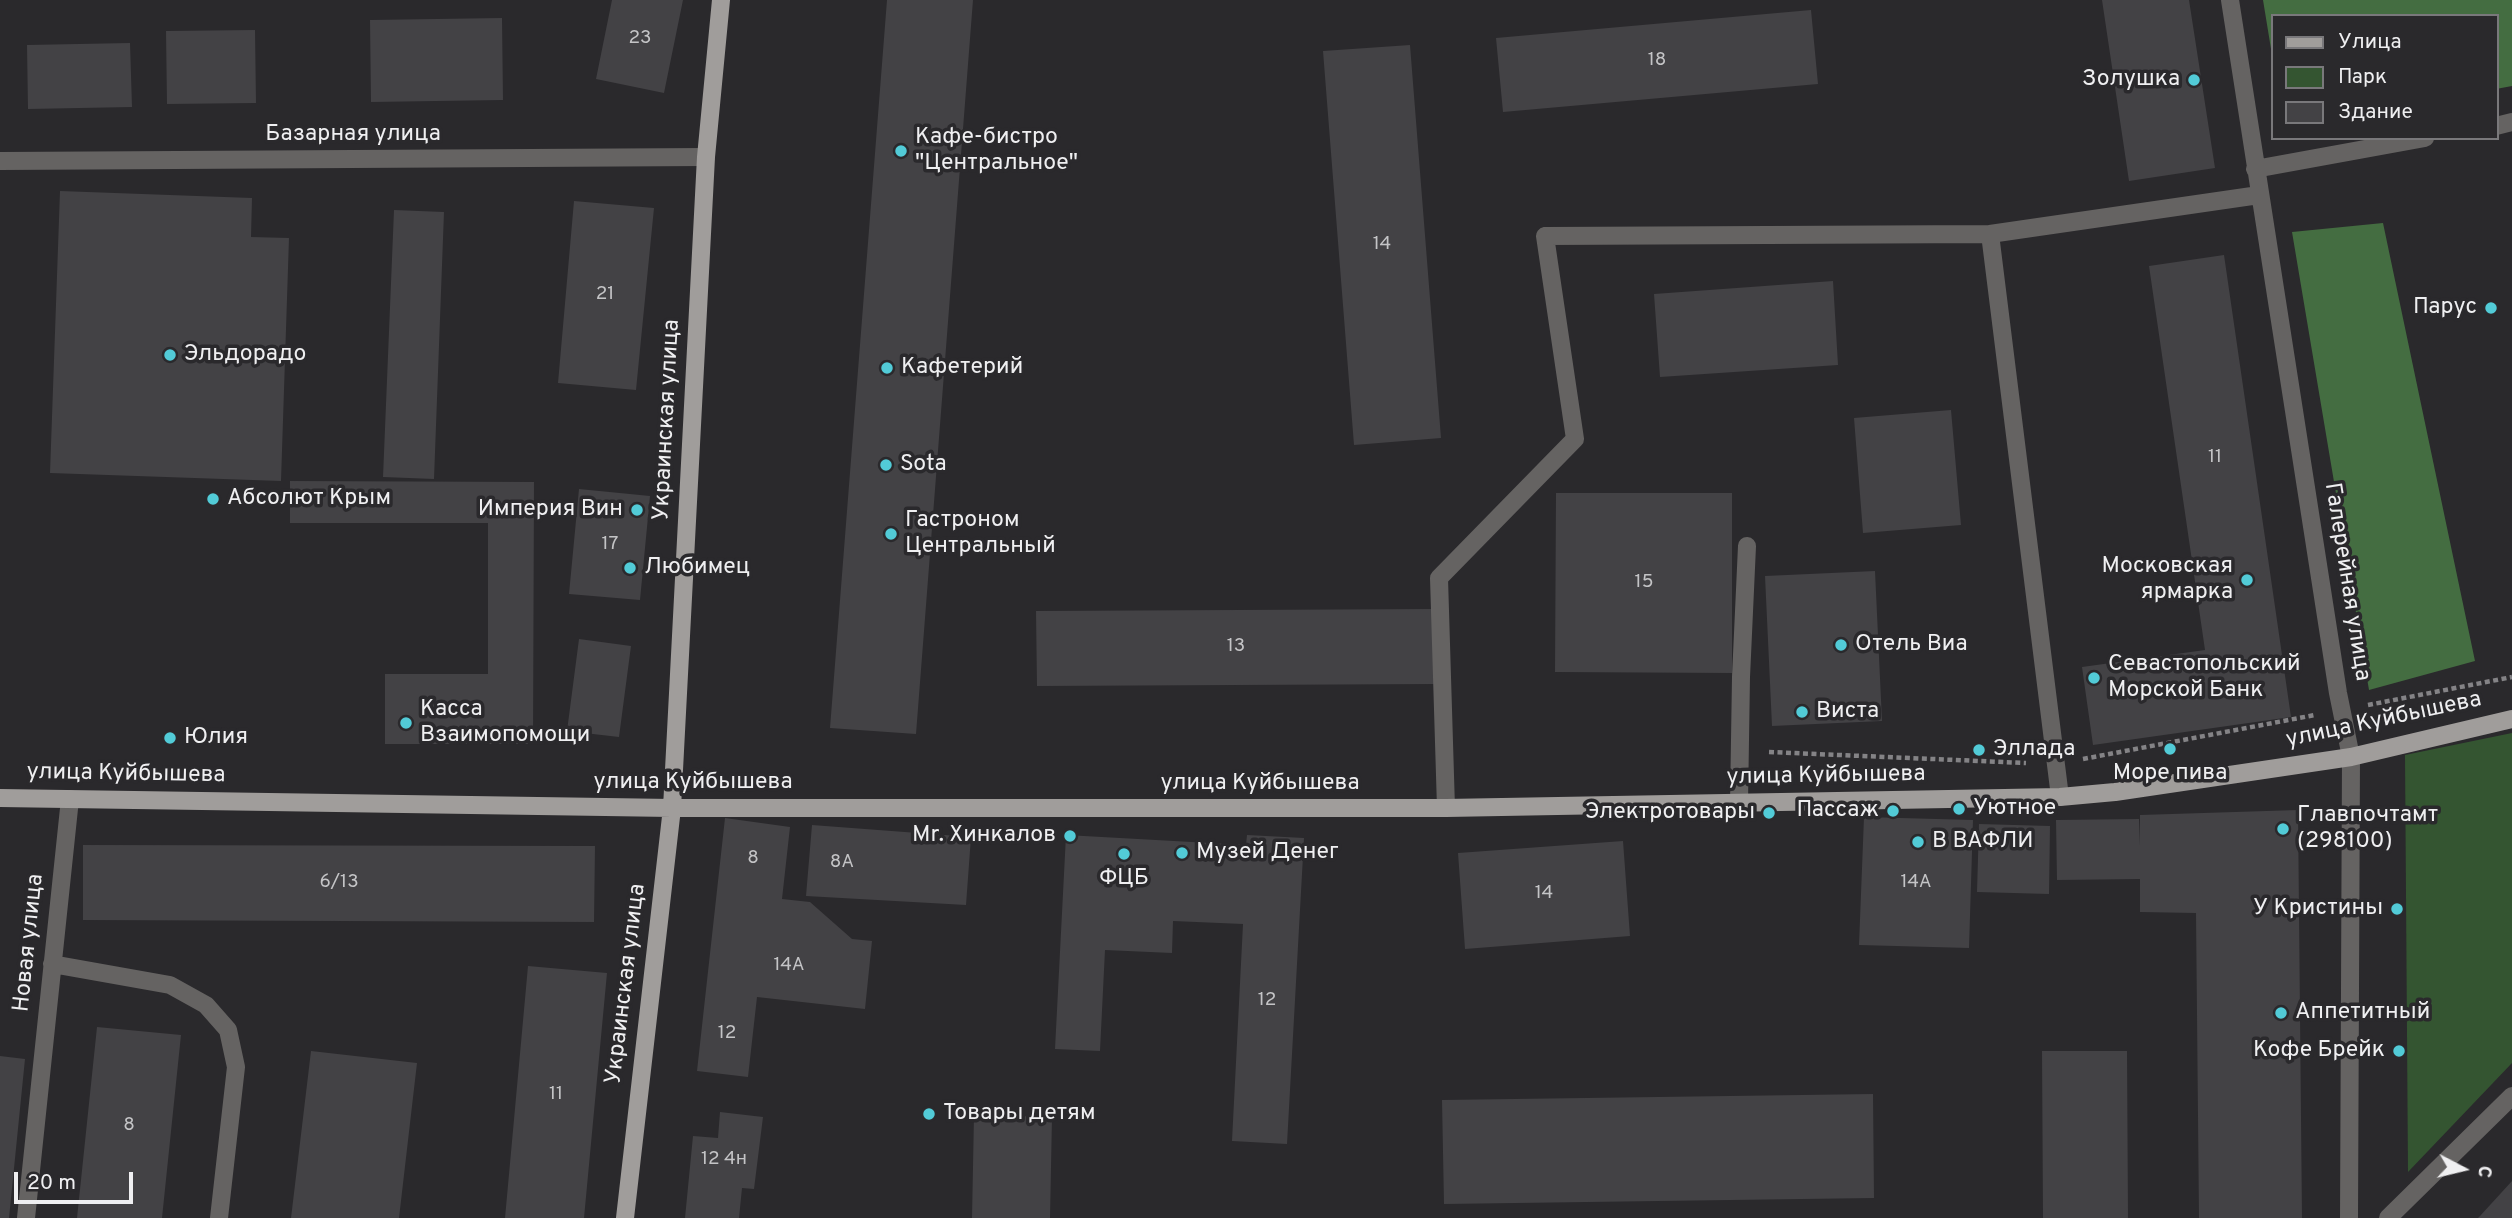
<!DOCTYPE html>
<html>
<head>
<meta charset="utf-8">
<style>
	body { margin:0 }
	#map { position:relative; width:2512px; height:1218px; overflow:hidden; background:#2a292c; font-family:Overpass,sans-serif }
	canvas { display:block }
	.legend { position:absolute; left:2271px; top:14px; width:228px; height:126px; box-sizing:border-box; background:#2a292c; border:2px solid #79787b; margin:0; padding:9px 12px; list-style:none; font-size:21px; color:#efeff1 }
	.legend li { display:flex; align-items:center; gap:14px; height:35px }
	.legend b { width:35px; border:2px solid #79787b }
	.north { position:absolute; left:2428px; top:1134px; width:70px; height:70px; -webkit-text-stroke:5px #2a292c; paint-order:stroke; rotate:97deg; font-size:19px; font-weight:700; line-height:28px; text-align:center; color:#efeff1 }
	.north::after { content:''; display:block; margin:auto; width:24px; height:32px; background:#efeff1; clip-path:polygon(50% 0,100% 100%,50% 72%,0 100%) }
	.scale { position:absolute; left:14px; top:1172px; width:119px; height:32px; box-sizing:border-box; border:4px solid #efeff1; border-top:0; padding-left:9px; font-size:21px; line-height:24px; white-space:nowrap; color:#efeff1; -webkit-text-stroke:5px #2a292c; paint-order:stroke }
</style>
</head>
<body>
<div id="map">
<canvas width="2512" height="1218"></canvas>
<ul class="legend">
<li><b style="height:9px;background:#a09d9b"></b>Улица</li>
<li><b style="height:19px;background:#345531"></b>Парк</li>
<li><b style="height:19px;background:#434245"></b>Здание</li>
</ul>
<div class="north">С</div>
<div class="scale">20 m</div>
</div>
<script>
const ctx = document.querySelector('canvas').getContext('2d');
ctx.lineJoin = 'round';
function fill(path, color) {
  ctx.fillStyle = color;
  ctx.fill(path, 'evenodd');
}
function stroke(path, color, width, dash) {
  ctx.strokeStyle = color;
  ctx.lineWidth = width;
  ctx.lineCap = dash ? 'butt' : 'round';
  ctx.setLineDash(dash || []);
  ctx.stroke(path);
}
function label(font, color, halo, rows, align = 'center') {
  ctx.font = font + ' Overpass,sans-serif';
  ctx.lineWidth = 7;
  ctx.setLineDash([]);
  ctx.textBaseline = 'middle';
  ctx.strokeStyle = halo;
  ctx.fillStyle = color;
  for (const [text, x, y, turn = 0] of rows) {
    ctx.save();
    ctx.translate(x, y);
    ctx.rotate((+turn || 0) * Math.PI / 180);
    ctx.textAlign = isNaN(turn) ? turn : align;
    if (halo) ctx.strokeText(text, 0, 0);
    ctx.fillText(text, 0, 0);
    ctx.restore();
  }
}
fill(new Path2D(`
	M 2512,733 L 2512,1063 L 2408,1172 L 2405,755 Z`), '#345531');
fill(new Path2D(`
	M 2263,0 L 2512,0 L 2512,86 L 2496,89 L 2496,16 L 2272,16 L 2272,55 Z
	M 2383,223 L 2475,661 L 2369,690 L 2292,232 Z`), '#446d41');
fill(new Path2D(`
	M 612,0 L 683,0 L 664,93 L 596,79 Z
	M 887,0 L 973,0 L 916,734 L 830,728 Z
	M 2102,0 L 2189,0 L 2215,168 L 2129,181 Z
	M 1811,10 L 1818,84 L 1503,112 L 1496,38 Z
	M 502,18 L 503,100 L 371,102 L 370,20 Z
	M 255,30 L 256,103 L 167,104 L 166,31 Z
	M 130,43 L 132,107 L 28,109 L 27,45 Z
	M 1410,45 L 1441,438 L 1354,445 L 1323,51 Z
	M 60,191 L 252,198 L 251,237 L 289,238 L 281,481 L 50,473 Z
	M 574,201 L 654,208 L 636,390 L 558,383 Z
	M 394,210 L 444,212 L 434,479 L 383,477 Z
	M 2224,255 L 2291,717 L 2093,745 L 2082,667 L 2205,650 L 2149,266 Z
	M 1833,281 L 1838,365 L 1660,377 L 1654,294 Z
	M 1951,410 L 1961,525 L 1863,533 L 1854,418 Z
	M 290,481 L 534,482 L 533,744 L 385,744 L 385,674 L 488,674 L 488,523 L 290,523 Z
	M 579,489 L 650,496 L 640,600 L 569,594 Z
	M 1556,493 L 1732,493 L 1732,673 L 1555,672 Z
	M 1875,571 L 1882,721 L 1772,726 L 1765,576 Z
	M 1436,609 L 1436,684 L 1037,686 L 1036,611 Z
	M 579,639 L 631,646 L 619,737 L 567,731 Z
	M 2298,810 L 2302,1218 L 2199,1218 L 2196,913 L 2140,912 L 2140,879 L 2057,880 L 2056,820 L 2139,819 L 2140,846 L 2140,815 Z
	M 1864,817 L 1973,820 L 1969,948 L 1859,945 Z
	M 725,818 L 790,827 L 782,899 L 810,902 L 852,939 L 872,941 L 865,1009 L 757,997 L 748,1077 L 697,1071 Z
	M 1979,824 L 2050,826 L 2049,894 L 1977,892 Z
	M 812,825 L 971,837 L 966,905 L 806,896 Z
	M 1066,835 L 1246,845 L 1247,835 L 1304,838 L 1287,1144 L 1232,1141 L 1243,924 L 1173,921 L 1172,953 L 1105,950 L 1100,1051 L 1055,1049 Z
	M 1623,841 L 1630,936 L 1465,949 L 1458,853 Z
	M 83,845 L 595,846 L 594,922 L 83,920 Z
	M 528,966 L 607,973 L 584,1218 L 505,1218 Z
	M 97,1027 L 181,1035 L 162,1218 L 77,1218 Z
	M 311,1051 L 417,1063 L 399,1218 L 291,1218 Z
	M 2042,1051 L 2127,1051 L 2128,1218 L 2043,1218 Z
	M 0,1056 L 25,1059 L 9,1218 L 0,1218 Z
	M 1873,1094 L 1874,1198 L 1444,1204 L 1442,1100 Z
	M 720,1112 L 763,1117 L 754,1189 L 742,1188 L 739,1218 L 685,1218 L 693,1136 L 718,1138 Z
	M 974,1115 L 1052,1117 L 1050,1218 L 972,1218 Z
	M 2512,1181 L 2512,1218 L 2478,1218 L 2480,1216 Z`), '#434245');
stroke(new Path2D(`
	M 2368,705 L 2512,677
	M 1769,752 L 2026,763
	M 2083,759 L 2315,715`), '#848386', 4.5, [5, 3.5]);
stroke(new Path2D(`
	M 2230,0 L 2338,693 L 2351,757 L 2349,1218
	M 2496,126 L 2512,122
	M 0,161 L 706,157
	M 2255,169 L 2425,138
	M 2060,797 L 1990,234 L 2259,195
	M 1739,803 L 1741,677 L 1747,546
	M 1446,808 L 1439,578 L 1575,439 L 1545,236 L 1990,234
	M 52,964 L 170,985 L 206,1005 L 228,1030 L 236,1067 L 219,1218
	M 26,1218 L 70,799
	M 2388,1218 L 2512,1096`), '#656362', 18);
stroke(new Path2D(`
	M 0,798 L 672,808 L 1446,808 L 2060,797 L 2115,792 L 2351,757 L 2512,719
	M 625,1218 L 672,808 L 706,157 L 721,0`), '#a09d9b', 18);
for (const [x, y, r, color] of [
	[2194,80,7,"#52cbd7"],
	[901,151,7,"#52cbd7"],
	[2491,308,7,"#52cbd7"],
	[170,355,7,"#52cbd7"],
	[887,368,7,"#52cbd7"],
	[886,465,7,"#52cbd7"],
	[213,499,7,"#52cbd7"],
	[637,510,7,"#52cbd7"],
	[891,534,7,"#52cbd7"],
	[630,568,7,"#52cbd7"],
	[2247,580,7,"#52cbd7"],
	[1841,645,7,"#52cbd7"],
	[2094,678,7,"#52cbd7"],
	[1802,712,7,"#52cbd7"],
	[406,723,7,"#52cbd7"],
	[170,738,7,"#52cbd7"],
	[2170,749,7,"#52cbd7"],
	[1979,750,7,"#52cbd7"],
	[1959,809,7,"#52cbd7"],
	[1893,811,7,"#52cbd7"],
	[1769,813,7,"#52cbd7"],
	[2283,829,7,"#52cbd7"],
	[1070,836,7,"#52cbd7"],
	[1918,842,7,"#52cbd7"],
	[1182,853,7,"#52cbd7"],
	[1124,854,7,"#52cbd7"],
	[2397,909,7,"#52cbd7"],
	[2281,1013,7,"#52cbd7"],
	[2399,1051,7,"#52cbd7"],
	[929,1114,7,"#52cbd7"]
]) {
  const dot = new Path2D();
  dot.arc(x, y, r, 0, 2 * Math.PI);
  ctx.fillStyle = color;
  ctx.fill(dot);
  stroke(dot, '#2a292c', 2.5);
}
label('19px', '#c4c4c6', null, [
	["23",640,39],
	["18",1657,61],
	["14",1382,245],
	["21",605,295],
	["11",2215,458],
	["17",610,545],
	["15",1644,583],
	["13",1236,647],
	["8",753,859],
	["8А",842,863],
	["6/13",339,883],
	["14А",1916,883],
	["14",1544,894],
	["14А",789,966],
	["12",1267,1001],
	["12",727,1034],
	["11",556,1095],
	["8",129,1126],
	["12 4н",724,1160]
]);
label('23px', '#efeff1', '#2a292c', [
	["Золушка",2180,80,"right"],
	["Кафе‐бистро",915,138],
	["\"Центральное\"",915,164],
	["Парус",2477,308,"right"],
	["Эльдорадо",184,355],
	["Кафетерий",901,368],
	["Sota",900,465],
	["Абсолют Крым",227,499],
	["Империя Вин",623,510,"right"],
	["Гастроном",905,521],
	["Центральный",905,547],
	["Московская",2233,567,"right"],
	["ярмарка",2233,593,"right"],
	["Любимец",644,568],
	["Отель Виа",1855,645],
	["Севастопольский",2108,665],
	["Морской Банк",2108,691],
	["Касса",420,710],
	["Взаимопомощи",420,736],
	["Виста",1816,712],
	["Юлия",184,738],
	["Эллада",1993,750],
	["Море пива",2170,774,"center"],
	["Уютное",1973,809],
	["Пассаж",1879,811,"right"],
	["Электротовары",1755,813,"right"],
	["Главпочтамт",2297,816],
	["(298100)",2297,842],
	["Mr. Хинкалов",1056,836,"right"],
	["В ВАФЛИ",1932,842],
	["Музей Денег",1196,853],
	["ФЦБ",1124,879,"center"],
	["У Кристины",2383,909,"right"],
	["Аппетитный",2295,1013],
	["Кофе Брейк",2385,1051,"right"],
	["Товары детям",943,1114]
], 'left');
label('23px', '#efeff1', '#2a292c', [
	["Базарная улица",353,135],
	["Украинская улица",668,420,-87],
	["Галерейная улица",2346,582,81],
	["улица Куйбышева",2384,721,-12],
	["улица Куйбышева",126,775,1],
	["улица Куйбышева",1826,777,-1],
	["улица Куйбышева",693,783],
	["улица Куйбышева",1260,784],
	["Новая улица",30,943,-84],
	["Украинская улица",627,984,-83]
]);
</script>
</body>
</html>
